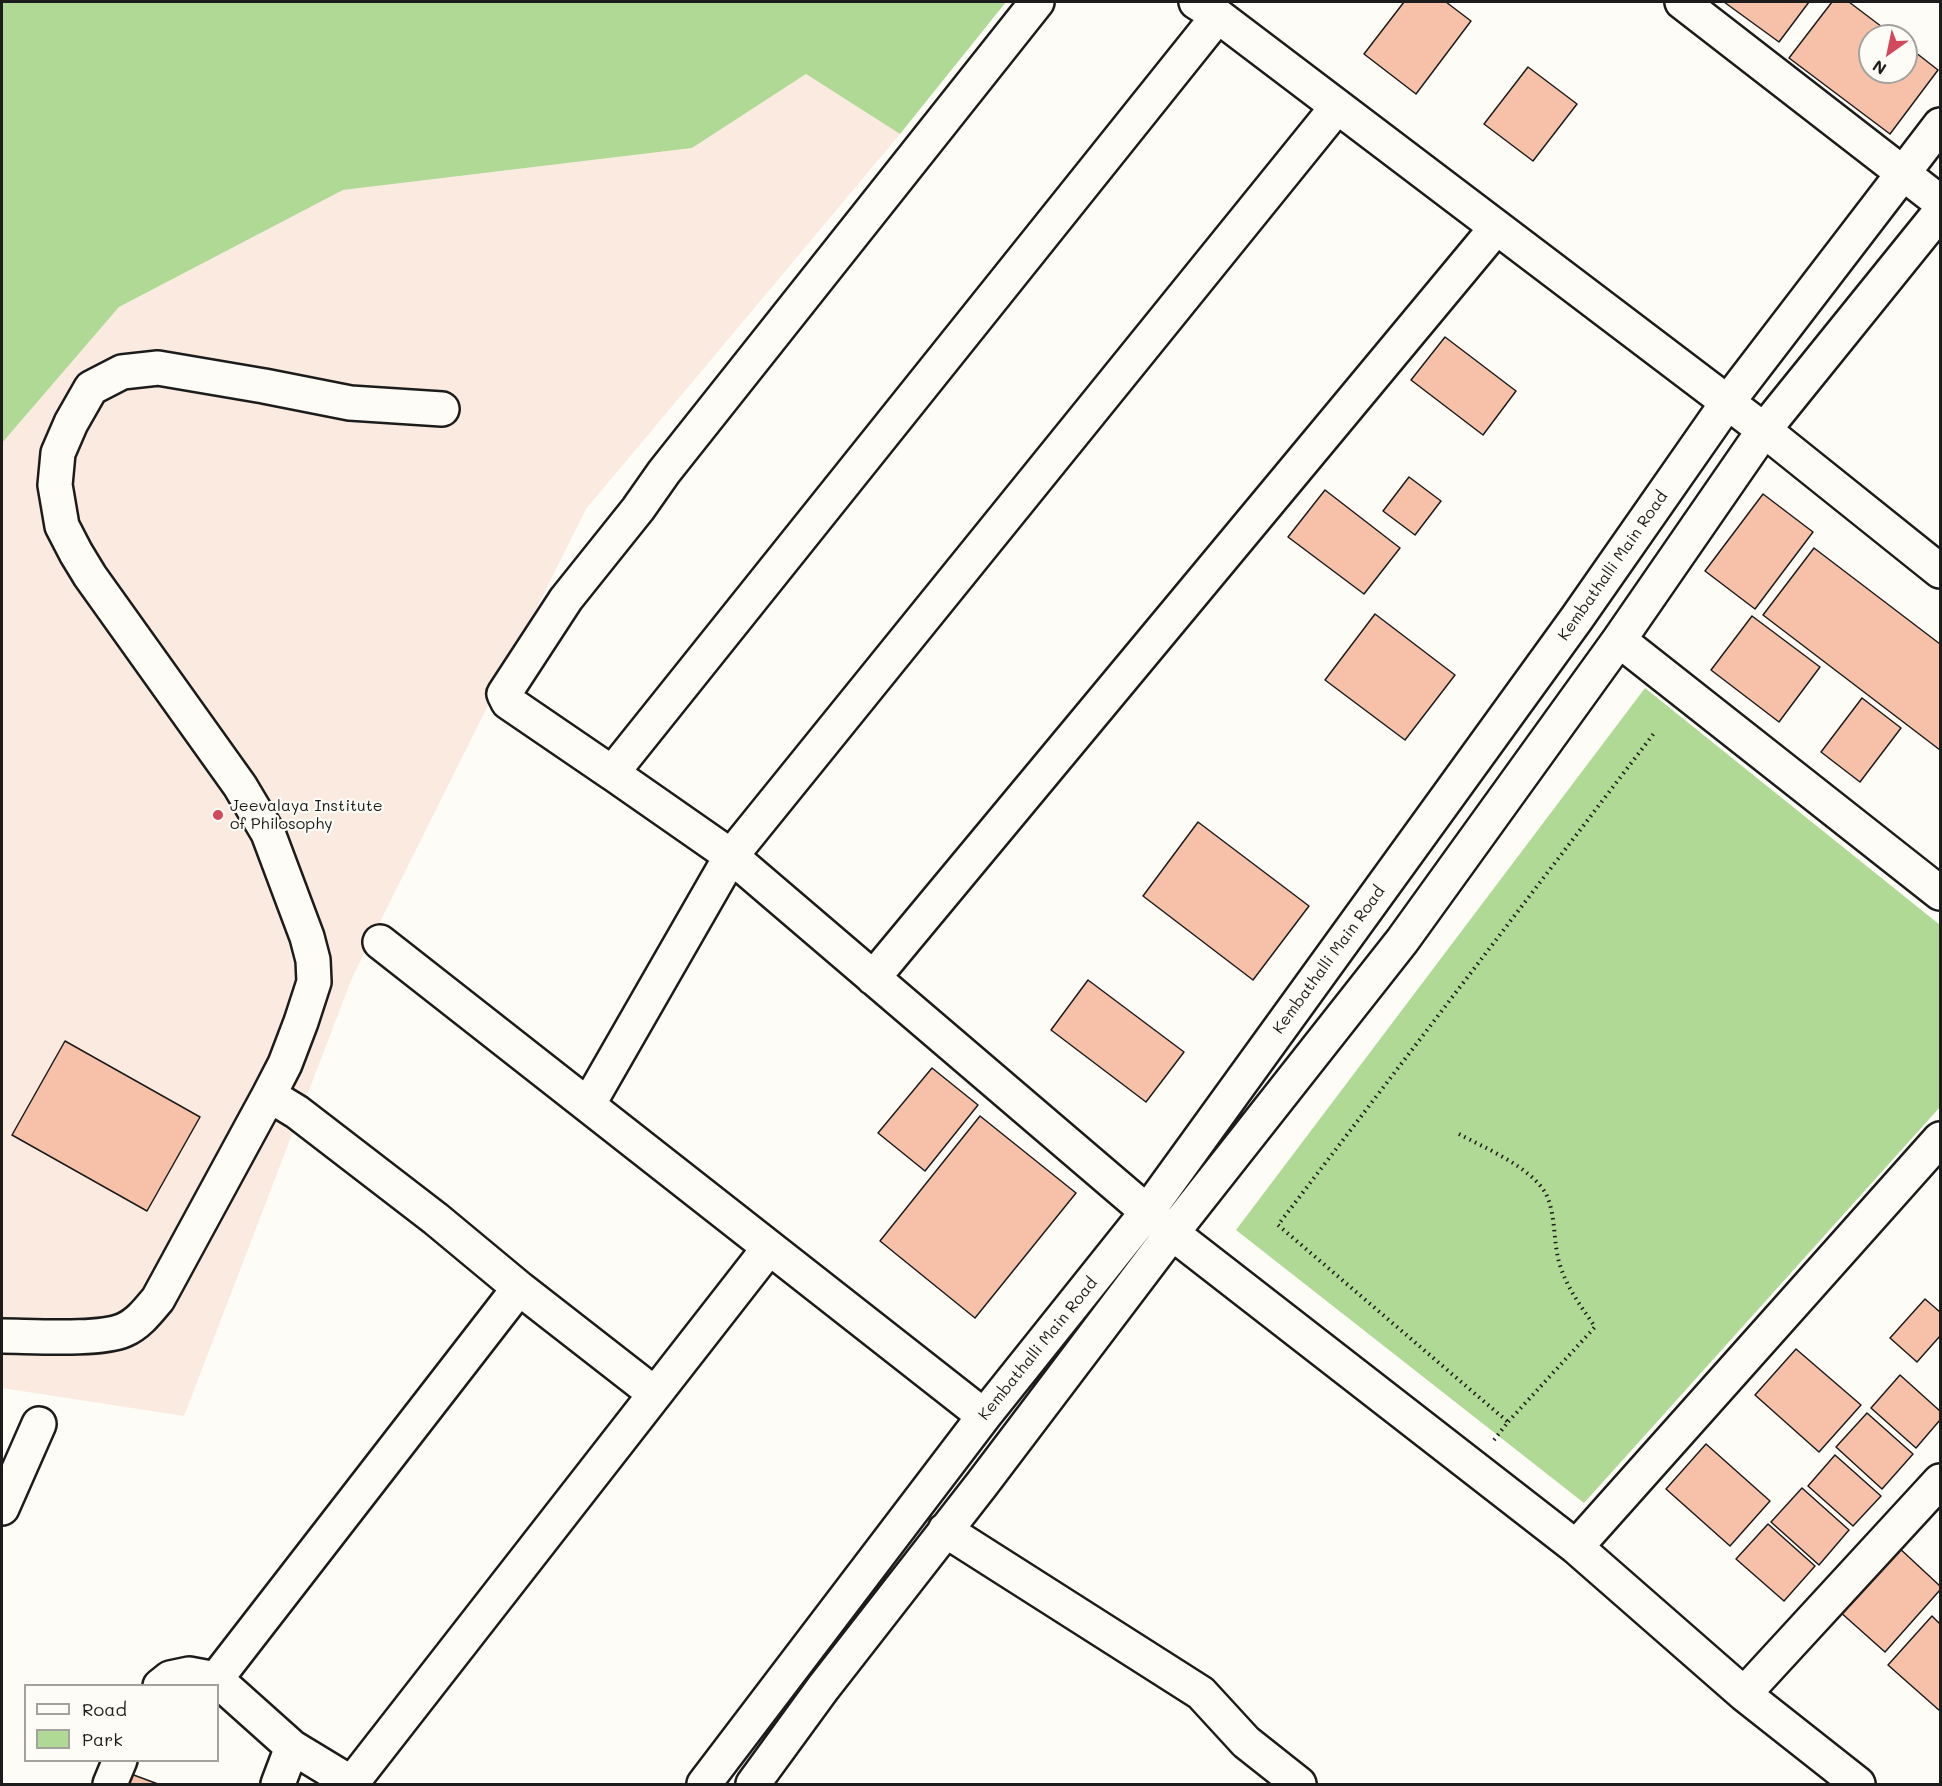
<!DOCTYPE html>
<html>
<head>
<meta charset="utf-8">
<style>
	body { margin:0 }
	#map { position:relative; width:1942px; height:1786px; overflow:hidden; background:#fdfcf7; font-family:Mali,sans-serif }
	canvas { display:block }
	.frame { position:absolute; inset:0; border:3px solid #1c1c1c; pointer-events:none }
	.legend { position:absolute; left:24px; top:1684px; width:195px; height:78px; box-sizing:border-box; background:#fdfcf7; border:2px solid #a3a29f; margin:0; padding:8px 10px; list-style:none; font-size:18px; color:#1c1c1c }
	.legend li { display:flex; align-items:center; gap:12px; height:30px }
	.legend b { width:30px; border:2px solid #a3a29f }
	.north { position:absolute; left:1858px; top:24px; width:60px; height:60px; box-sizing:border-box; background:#fdfcf7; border:2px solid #a3a29f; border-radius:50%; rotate:213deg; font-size:16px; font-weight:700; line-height:24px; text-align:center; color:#1c1c1c }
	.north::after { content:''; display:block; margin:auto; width:21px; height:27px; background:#d1495b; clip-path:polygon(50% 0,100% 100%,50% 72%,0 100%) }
</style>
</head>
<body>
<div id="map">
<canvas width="1942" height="1786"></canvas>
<div class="frame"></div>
<ul class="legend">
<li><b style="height:8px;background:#fdfcf7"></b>Road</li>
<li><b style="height:16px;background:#b1d996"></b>Park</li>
</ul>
<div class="north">N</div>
</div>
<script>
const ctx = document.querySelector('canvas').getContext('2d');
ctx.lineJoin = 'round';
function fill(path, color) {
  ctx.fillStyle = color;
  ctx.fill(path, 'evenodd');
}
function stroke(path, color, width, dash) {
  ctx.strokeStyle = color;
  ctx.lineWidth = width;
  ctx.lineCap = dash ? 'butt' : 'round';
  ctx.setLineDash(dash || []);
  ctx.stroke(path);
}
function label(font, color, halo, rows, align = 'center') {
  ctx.font = font + ' Mali,sans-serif';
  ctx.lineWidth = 4.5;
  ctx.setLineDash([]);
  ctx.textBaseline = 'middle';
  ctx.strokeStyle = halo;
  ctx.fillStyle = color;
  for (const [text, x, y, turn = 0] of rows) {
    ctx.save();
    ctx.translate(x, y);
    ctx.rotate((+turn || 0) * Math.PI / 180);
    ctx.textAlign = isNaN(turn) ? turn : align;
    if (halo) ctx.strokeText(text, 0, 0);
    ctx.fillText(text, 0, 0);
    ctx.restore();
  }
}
fill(new Path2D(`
	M 806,74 L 900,134 L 586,509 L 352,978 L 184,1416 L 2,1388 L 2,443 L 119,307 L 343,190 L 692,148 Z`), '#fbeae0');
fill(new Path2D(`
	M 2,2 L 1006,2 L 900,134 L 806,74 L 692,148 L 343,190 L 119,307 L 2,443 Z
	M 1645,688 L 1940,925 L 1940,1107 L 1584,1503 L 1236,1230 Z`), '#b1d996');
const building = new Path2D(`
	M 1404,2 L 1446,2 L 1471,21 L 1416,94 L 1364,54 Z
	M 1724,2 L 1809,2 L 1779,42 Z
	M 1832,2 L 1849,2 L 1894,36 L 1870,36 L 1870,72 L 1906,72 L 1906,45 L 1938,70 L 1890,134 L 1789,58 Z
	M 1528,67 L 1577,104 L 1533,161 L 1484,124 Z
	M 1445,337 L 1516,391 L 1483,435 L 1411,380 Z
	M 1409,477 L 1441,501 L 1415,535 L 1383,511 Z
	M 1325,490 L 1400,548 L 1364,594 L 1288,537 Z
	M 1763,494 L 1813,532 L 1755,609 L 1705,571 Z
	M 1814,548 L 1940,644 L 1940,750 L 1763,615 Z
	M 1375,614 L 1455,675 L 1405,740 L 1325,680 Z
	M 1752,616 L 1820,667 L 1779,722 L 1711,670 Z
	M 1862,698 L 1901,728 L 1860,782 L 1821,752 Z
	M 1198,822 L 1309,906 L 1253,980 L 1143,896 Z
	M 1088,980 L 1184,1052 L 1146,1102 L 1051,1030 Z
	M 65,1041 L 200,1117 L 147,1211 L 12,1135 Z
	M 932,1068 L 978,1105 L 925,1171 L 878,1133 Z
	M 980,1116 L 1076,1193 L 975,1318 L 880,1241 Z
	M 1925,1299 L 1940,1312 L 1940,1336 L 1917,1362 L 1890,1338 Z
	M 1796,1349 L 1861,1405 L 1819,1452 L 1755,1395 Z
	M 1900,1375 L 1940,1411 L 1940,1420 L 1916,1448 L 1871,1408 Z
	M 1867,1413 L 1913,1454 L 1882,1489 L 1836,1447 Z
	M 1706,1444 L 1770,1501 L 1730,1546 L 1666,1489 Z
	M 1835,1455 L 1881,1496 L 1853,1526 L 1808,1486 Z
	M 1802,1488 L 1849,1530 L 1819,1565 L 1771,1522 Z
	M 1768,1524 L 1815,1566 L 1784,1601 L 1736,1559 Z
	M 1897,1546 L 1940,1586 L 1940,1590 L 1885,1652 L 1839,1611 Z
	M 1932,1616 L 1940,1624 L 1940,1711 L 1888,1665 Z
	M 131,1774 L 158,1784 L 127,1784 Z`);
fill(building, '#f7c1a9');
stroke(building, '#1c1c1c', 1.5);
const minor = new Path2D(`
	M 1196,2 L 1218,16 L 1764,430 L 1940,571
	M 1682,2 L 1940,202
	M 1218,16 L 612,773 L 731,856 L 1172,1233 L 1576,1547 L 1744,1694 L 1858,1784
	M 1619,640 L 1940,893
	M 612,773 L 508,702 L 504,694 L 566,599 L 638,509 L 664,472 L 1037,2
	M 380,942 L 984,1416
	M 873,978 L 1496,228
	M 269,1095 L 297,1112 L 436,1219 L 519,1288
	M 588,1105 L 731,856 L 1337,107
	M 2,1336 C 30,1336 99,1341 124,1330 C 138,1324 148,1311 158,1299 L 269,1095 L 285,1064 L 301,1022 L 314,982 L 313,960 L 307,937 L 268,833 L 240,786 L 90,576 L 76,553 L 62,526 L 55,485 L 58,453 L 71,423 L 91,388 L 122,372 L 158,368 L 264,386 L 350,403 L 442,409
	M 2,1508 L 39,1424
	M 945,1530 L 1201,1693 L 1246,1742 L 1299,1784
	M 1576,1547 L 1940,1139
	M 216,1679 L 519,1288 L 655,1394
	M 160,1686 L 170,1678 L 189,1674 L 216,1679 L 292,1747 L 353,1784
	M 1744,1694 L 1940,1481
	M 110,1784 L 120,1760
	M 278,1784 L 292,1747
	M 351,1784 L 769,1248
	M 704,1784 L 984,1416 L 1147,1212 L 1577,618 L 1727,403 L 1940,125
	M 753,1784 L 823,1688 L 982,1484 L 1172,1233 L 1402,941 L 1619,640 L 1764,430 L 1940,212`);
stroke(minor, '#1c1c1c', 38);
stroke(new Path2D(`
	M 1459,1134 C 1485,1148 1531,1167 1546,1194 C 1556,1215 1553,1240 1559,1262 C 1566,1287 1581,1306 1595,1327 L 1508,1422
	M 1494,1440 L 1508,1422 L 1278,1225 L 1655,732`), '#1c1c1c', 4, [1.5, 4.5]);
stroke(minor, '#fdfcf7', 33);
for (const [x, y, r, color] of [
	[218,815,6,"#d1495b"]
]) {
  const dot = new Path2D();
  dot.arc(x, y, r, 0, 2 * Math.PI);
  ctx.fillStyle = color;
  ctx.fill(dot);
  stroke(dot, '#fdfcf7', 2);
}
label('16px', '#1c1c1c', '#fdfcf7', [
	["Kembathalli Main Road",1613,566,-55],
	["Kembathalli Main Road",1329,960,-54],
	["Kembathalli Main Road",1038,1349,-51]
]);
label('16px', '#1c1c1c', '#fdfcf7', [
	["Jeevalaya Institute",230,806],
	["of Philosophy",230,824]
], 'left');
</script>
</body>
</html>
